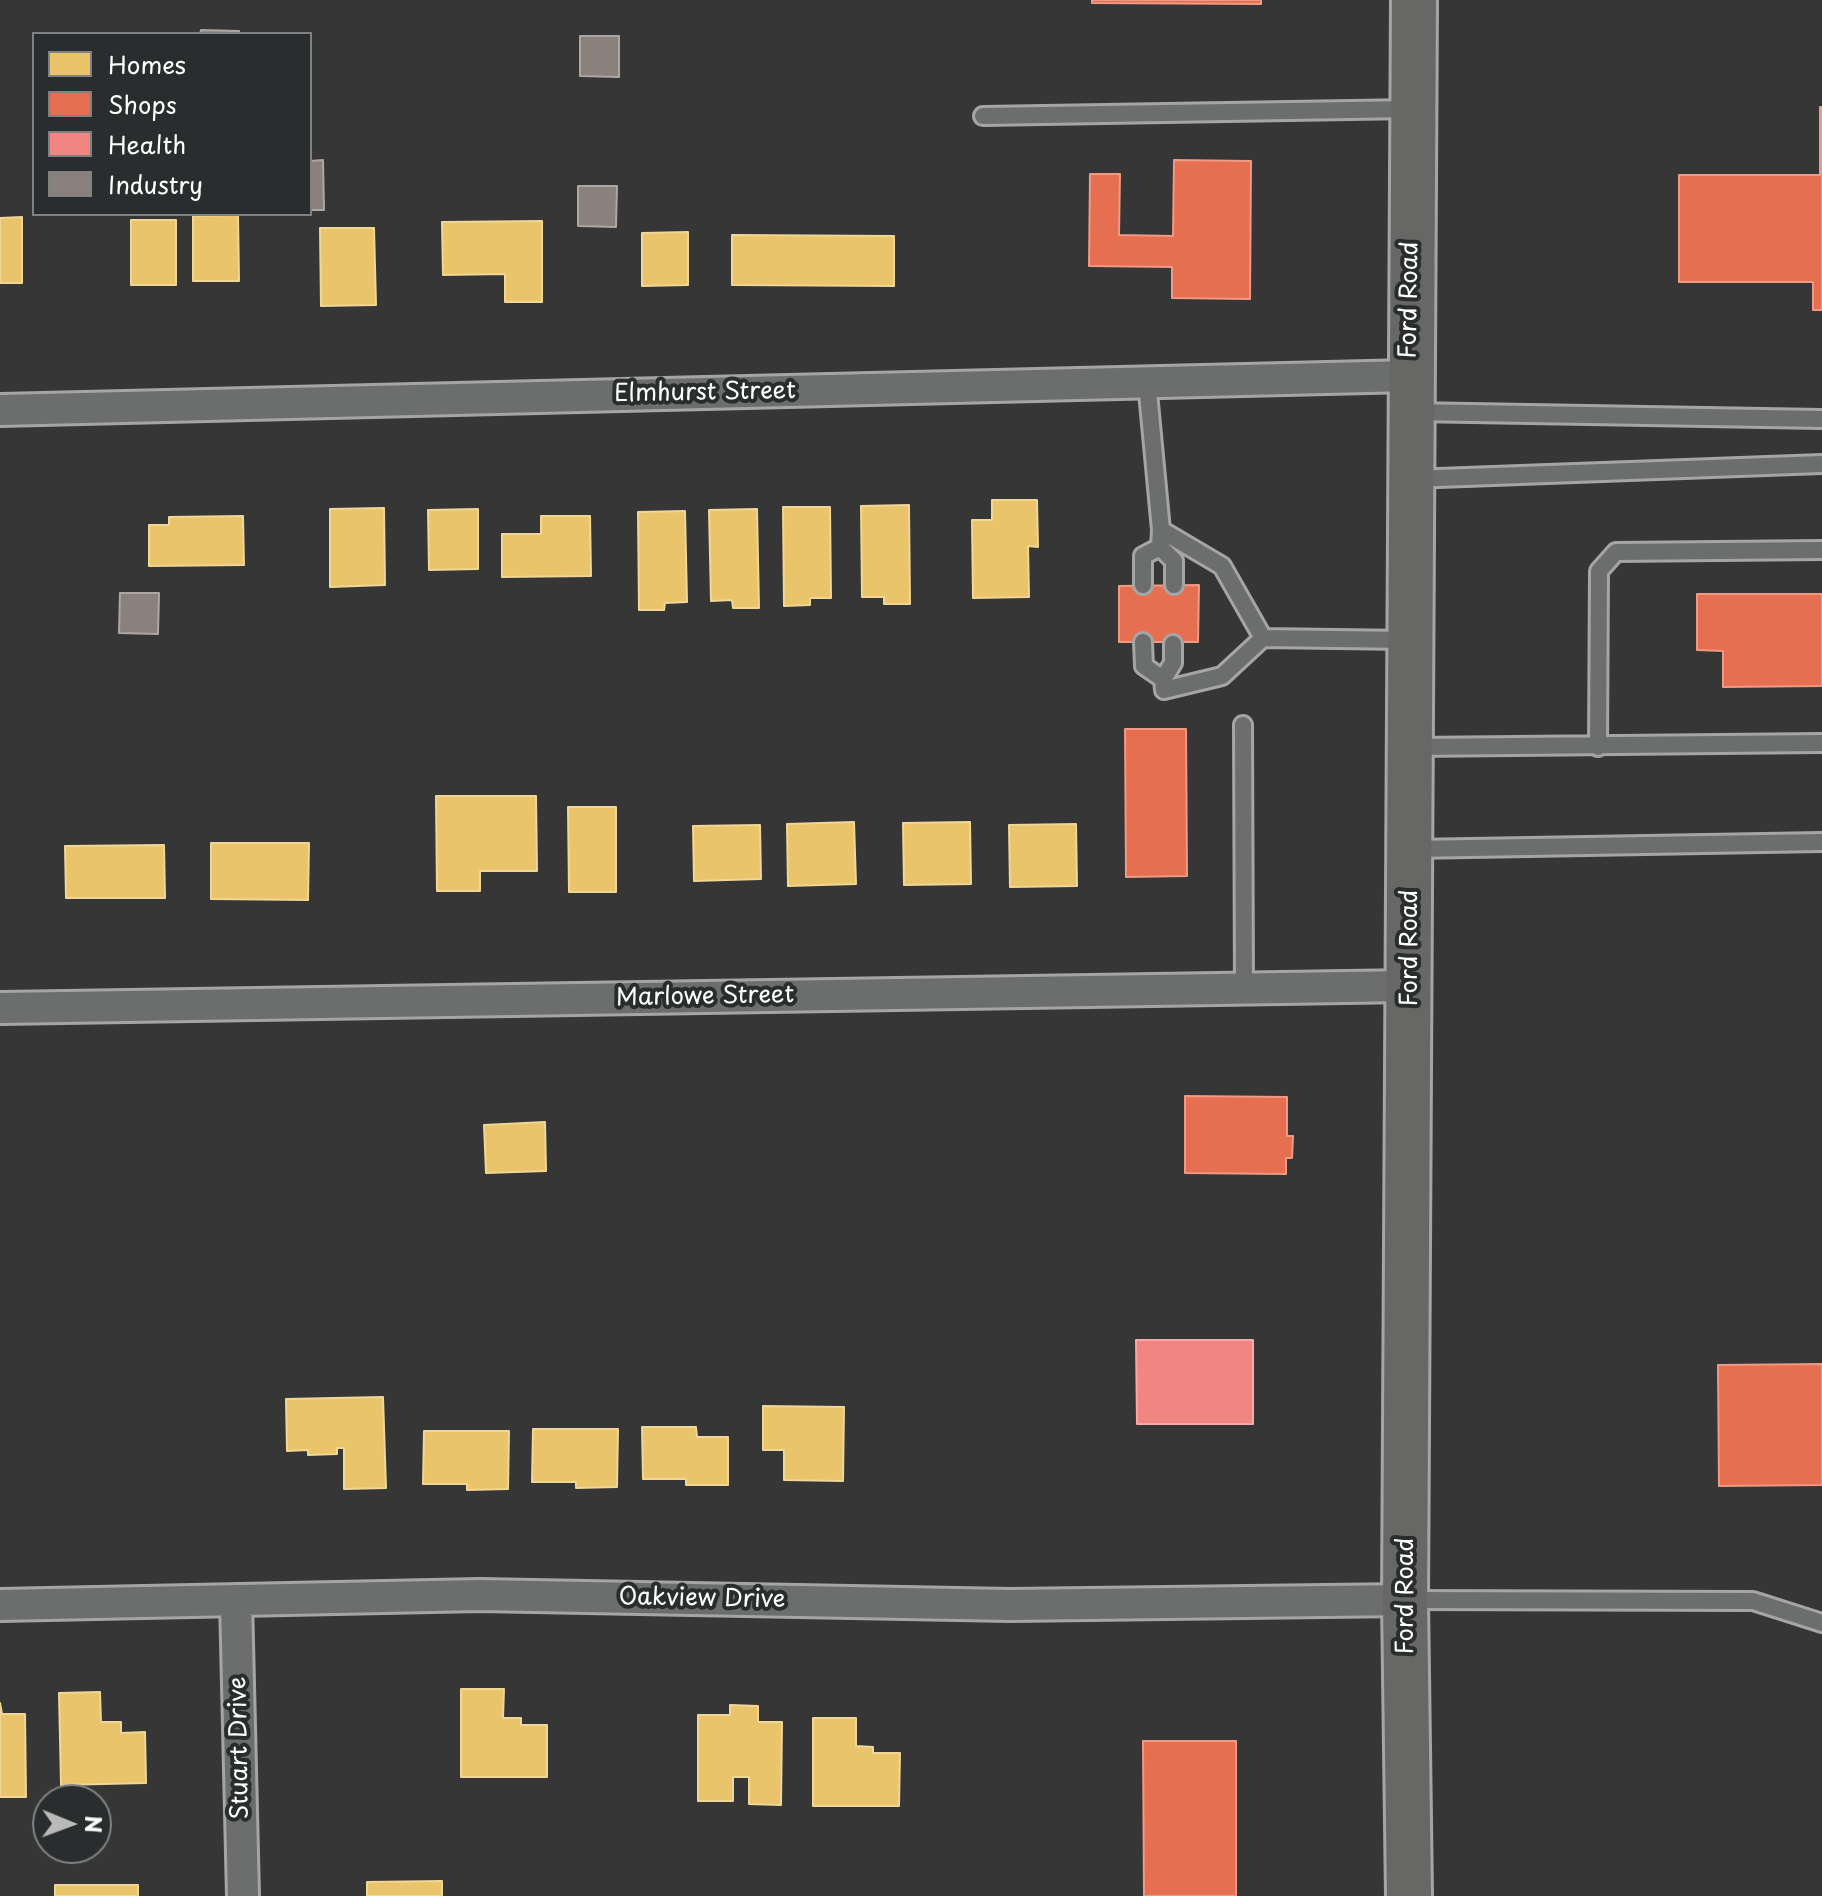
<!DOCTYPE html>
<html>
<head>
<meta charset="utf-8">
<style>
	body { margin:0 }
	#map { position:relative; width:1822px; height:1896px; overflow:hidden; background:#363636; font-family:"Playpen Sans",sans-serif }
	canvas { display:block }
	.legend { position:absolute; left:32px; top:32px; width:280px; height:184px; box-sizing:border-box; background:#2a2d2e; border:2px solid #7f8182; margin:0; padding:10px 14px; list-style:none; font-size:24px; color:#fff }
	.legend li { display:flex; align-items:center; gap:16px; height:40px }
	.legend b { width:40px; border:2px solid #7f8182 }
	.north { position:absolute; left:32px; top:1784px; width:80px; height:80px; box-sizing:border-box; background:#2a2d2e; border:2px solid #7f8182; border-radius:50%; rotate:91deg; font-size:22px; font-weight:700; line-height:32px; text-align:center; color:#fff }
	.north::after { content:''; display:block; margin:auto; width:28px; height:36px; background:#b9b9b9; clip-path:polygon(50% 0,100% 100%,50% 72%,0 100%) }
</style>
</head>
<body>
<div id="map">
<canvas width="1822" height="1896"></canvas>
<ul class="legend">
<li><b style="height:22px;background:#e9c46a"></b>Homes</li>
<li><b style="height:22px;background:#e76f51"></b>Shops</li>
<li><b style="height:22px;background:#f28482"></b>Health</li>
<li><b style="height:22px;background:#8a817c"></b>Industry</li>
</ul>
<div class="north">N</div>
</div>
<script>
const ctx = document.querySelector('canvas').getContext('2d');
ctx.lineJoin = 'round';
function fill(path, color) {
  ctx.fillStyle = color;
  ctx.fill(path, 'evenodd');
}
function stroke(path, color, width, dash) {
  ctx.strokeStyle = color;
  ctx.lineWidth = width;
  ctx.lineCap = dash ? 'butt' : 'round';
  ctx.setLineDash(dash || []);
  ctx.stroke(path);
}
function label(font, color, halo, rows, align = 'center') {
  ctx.font = font + ' "Playpen Sans",sans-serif';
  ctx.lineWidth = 8;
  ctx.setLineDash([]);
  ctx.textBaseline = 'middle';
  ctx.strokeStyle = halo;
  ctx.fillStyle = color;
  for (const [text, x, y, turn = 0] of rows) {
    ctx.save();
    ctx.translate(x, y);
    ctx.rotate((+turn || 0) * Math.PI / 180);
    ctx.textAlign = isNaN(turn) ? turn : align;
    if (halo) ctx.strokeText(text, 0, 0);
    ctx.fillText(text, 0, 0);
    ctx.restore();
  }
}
const homes = new Path2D(`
	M 238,215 L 239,281 L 193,281 L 193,216 Z
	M 22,217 L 22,283 L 0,283 L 0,218 Z
	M 131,220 L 176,220 L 176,285 L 131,285 Z
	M 542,221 L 542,302 L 505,302 L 505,274 L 443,275 L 442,222 Z
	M 320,228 L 374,228 L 376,305 L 321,306 Z
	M 688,232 L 688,285 L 642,286 L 642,233 Z
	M 732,235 L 894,236 L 894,286 L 732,285 Z
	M 992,500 L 1037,500 L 1038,547 L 1028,546 L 1029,597 L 973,598 L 972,520 L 992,520 Z
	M 909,505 L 910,604 L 884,604 L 884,597 L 862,597 L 861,506 Z
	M 783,507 L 830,507 L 831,598 L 810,598 L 810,605 L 784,606 Z
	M 384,508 L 385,585 L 330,587 L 330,509 Z
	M 478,509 L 478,569 L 429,570 L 428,510 Z
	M 757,509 L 759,608 L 733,608 L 732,600 L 711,601 L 709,510 Z
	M 685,511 L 687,602 L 665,603 L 664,610 L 639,610 L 638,512 Z
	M 243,516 L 244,565 L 149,566 L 149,525 L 169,525 L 169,517 Z
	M 541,516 L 590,516 L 591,576 L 502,577 L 502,534 L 541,534 Z
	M 436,796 L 536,796 L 537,871 L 480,871 L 480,891 L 437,891 Z
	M 568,807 L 616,807 L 616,892 L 569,892 Z
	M 854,822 L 856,884 L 788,886 L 787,824 Z
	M 970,822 L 971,884 L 904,885 L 903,823 Z
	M 1076,824 L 1077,886 L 1010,887 L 1009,825 Z
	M 760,825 L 761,879 L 694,881 L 693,826 Z
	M 211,843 L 309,843 L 308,900 L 211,899 Z
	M 164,845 L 165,898 L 66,898 L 65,846 Z
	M 545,1122 L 546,1171 L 486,1173 L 484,1125 Z
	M 383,1397 L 386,1488 L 344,1489 L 344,1448 L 337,1448 L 337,1454 L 308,1455 L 308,1450 L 287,1451 L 286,1399 Z
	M 763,1406 L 844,1407 L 843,1481 L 784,1480 L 784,1450 L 763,1450 Z
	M 642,1427 L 696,1427 L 697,1437 L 728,1437 L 728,1485 L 686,1485 L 686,1479 L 643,1479 Z
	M 533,1429 L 618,1429 L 617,1487 L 576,1488 L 576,1482 L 532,1482 Z
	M 424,1431 L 509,1431 L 508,1489 L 467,1490 L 467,1484 L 423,1484 Z
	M 461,1689 L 504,1689 L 503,1718 L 521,1718 L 521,1725 L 547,1725 L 547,1777 L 461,1777 Z
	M 100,1692 L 101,1722 L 121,1722 L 121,1733 L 145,1732 L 146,1783 L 61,1785 L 59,1693 Z
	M 0,1703 L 2,1714 L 25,1714 L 26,1797 L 0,1797 Z
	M 730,1705 L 758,1706 L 758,1722 L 782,1722 L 781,1805 L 749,1804 L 749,1777 L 733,1777 L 733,1801 L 698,1801 L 698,1715 L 730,1715 Z
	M 813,1718 L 856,1718 L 856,1746 L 873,1747 L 873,1753 L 900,1753 L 899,1806 L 813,1806 Z
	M 442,1881 L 442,1896 L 367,1896 L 367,1882 Z
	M 55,1885 L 138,1885 L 138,1896 L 55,1896 Z`);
fill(homes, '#e9c46a');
stroke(homes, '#f0d697', 2);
const shops = new Path2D(`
	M 1092,0 L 1261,0 L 1261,4 L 1092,3 Z
	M 1820,107 L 1822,107 L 1822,310 L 1813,310 L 1813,282 L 1679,282 L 1679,175 L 1820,175 Z
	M 1174,160 L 1251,161 L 1250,299 L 1172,298 L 1172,267 L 1089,266 L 1090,174 L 1120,174 L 1119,235 L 1173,236 Z
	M 1199,585 L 1198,642 L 1119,642 L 1119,586 Z
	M 1697,594 L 1822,594 L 1822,686 L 1723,687 L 1723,651 L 1697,650 Z
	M 1125,729 L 1186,729 L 1187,876 L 1126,877 Z
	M 1185,1096 L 1287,1097 L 1287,1136 L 1293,1136 L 1292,1158 L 1286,1158 L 1286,1174 L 1185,1173 Z
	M 1822,1364 L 1822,1485 L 1719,1486 L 1718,1365 Z
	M 1143,1741 L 1236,1741 L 1236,1896 L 1144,1896 Z`);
fill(shops, '#e76f51');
stroke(shops, '#ee9a85', 2);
const health = new Path2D(`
	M 1136,1340 L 1253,1340 L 1253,1424 L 1137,1424 Z`);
fill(health, '#f28482');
stroke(health, '#f6a9a8', 2);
const industry = new Path2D(`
	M 201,30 L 239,31 L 239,34 L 200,34 Z
	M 580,36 L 619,36 L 619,77 L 580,76 Z
	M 323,160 L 324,210 L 310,210 L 310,161 Z
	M 578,186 L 617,186 L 616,227 L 578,226 Z
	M 120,593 L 159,593 L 158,634 L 119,633 Z`);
fill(industry, '#8a817c');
stroke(industry, '#ada7a3', 2);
const lane = new Path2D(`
	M 983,116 L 1411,109
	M 1147,382 L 1161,530 L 1160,547 L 1174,561 L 1174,585
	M 1412,412 L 1822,419
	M 1411,479 L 1822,464
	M 1161,530 L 1222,566 L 1263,638
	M 1143,585 L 1143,556 L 1160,547
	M 1143,642 L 1144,666 L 1163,679
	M 1173,644 L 1173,663 L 1163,679 L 1164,690 L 1222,676 L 1263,638 L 1408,640
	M 1243,725 L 1244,988
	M 1412,747 L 1822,743
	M 1598,747 L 1599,571 L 1616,552 L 1822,550
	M 1412,849 L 1822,842
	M 1406,1600 L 1753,1601 L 1822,1623`);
const street = new Path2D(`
	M 0,410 L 1410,376
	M 0,1008 L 1410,986
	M 236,1600 L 243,1896
	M 0,1605 L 480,1595 L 1010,1605 L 1405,1600`);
const primary = new Path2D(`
	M 1409,1896 L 1405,1600 L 1414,0`);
stroke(lane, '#a5a5a5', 22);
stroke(street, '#a5a5a5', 36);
stroke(primary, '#a5a5a5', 50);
stroke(lane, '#6c6d6d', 16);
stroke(street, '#6c6d6d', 30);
stroke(primary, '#676765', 44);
label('24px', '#fff', '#2a2d2e', [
	["Ford Road",1410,300,-89],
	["Elmhurst Street",705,393,-1],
	["Ford Road",1410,948,-90],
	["Marlowe Street",705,997,-1],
	["Ford Road",1406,1596,-90],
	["Oakview Drive",702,1599,1],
	["Stuart Drive",240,1748,-91]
]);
</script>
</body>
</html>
